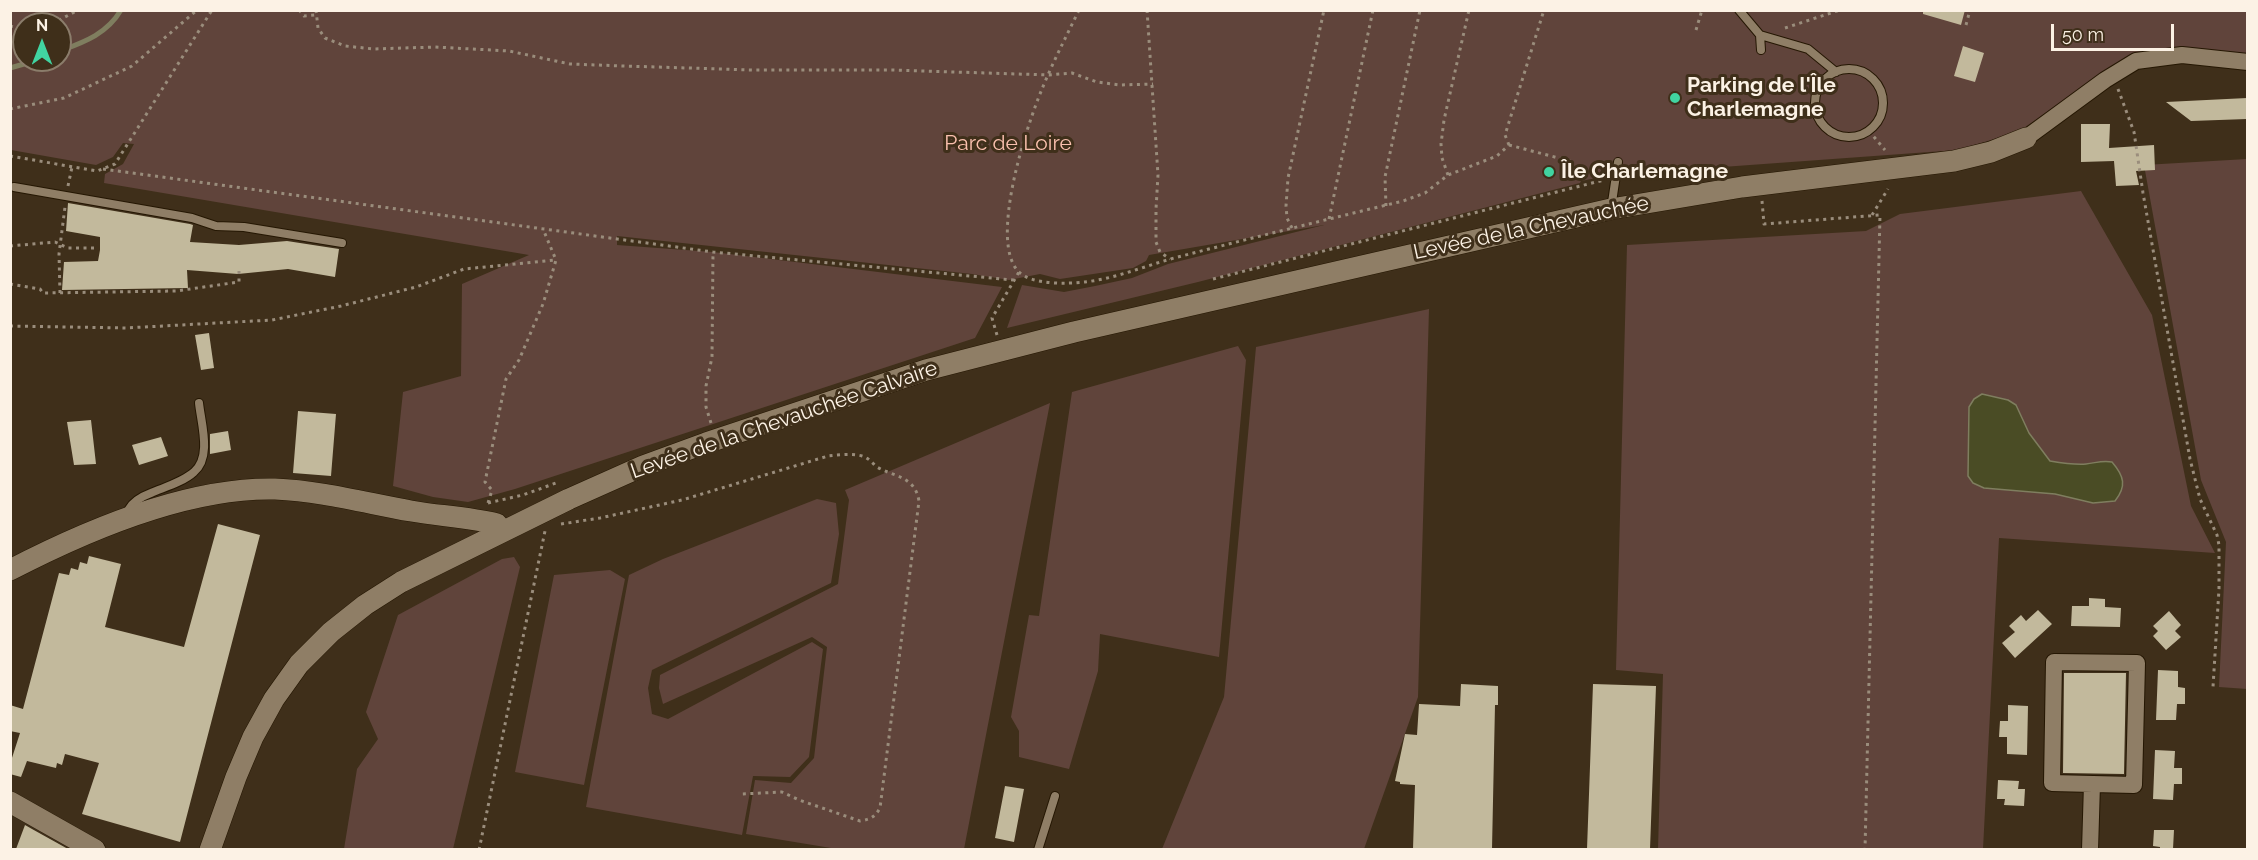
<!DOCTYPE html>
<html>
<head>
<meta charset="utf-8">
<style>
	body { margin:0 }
	#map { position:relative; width:2258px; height:860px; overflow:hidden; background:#3f2f1a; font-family:Raleway,sans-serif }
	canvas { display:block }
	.frame { position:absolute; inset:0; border:12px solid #fcf2e5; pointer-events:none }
	.north { position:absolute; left:12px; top:12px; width:60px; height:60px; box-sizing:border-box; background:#3f2f1a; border:2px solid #8b7d6b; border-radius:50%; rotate:0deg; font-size:16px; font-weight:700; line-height:24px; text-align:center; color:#fcf2e5 }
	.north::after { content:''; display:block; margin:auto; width:21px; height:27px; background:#41d4a1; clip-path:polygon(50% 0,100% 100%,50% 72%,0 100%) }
	.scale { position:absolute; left:2051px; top:24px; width:123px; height:27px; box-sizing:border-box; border:3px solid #fcf2e5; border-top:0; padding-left:8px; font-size:18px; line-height:21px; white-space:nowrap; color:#fcf2e5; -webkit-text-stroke:4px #3f2f1a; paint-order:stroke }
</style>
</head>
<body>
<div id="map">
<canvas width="2258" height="860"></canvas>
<div class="frame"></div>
<div class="north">N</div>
<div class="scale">50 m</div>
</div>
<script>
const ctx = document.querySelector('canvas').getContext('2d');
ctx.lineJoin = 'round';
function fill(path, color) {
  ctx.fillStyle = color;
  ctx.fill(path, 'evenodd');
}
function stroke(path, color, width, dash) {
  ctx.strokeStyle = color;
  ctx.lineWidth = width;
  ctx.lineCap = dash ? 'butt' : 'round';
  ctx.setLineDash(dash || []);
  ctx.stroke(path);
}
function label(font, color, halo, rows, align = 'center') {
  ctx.font = font + ' Raleway,sans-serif';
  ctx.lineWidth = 6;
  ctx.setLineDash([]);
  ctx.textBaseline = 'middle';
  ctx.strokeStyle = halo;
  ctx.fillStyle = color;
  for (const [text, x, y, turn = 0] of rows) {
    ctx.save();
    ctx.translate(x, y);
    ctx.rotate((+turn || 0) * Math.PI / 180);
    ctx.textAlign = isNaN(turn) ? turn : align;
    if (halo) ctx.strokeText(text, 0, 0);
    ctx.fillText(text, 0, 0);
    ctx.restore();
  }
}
fill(new Path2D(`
	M 2247,10 L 2248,56 L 2108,70 L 2018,132 L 1957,150 L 1612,175 L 1581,181 L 1580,183 L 1198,282 L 1007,328 L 1022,285 L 1064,292 L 1095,286 L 1132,278 L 1168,264 L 1324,225 L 1149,255 L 1146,261 L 1133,268 L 1060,279 L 1040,274 L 1009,280 L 972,274 L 617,236 L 617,245 L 713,252 L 1002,287 L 975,338 L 515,489 L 468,502 L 433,497 L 393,486 L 403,392 L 461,376 L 462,284 L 529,255 L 104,183 L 105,174 L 123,164 L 134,144 L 123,143 L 113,157 L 96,165 L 11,150 L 10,11 ZM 24,24 L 60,24 L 60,60 L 24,60 Z
	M 2247,159 L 2247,689 L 2219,687 L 2226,542 L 2201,480 L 2144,165 Z
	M 2081,191 L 2152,315 L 2191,506 L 2215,553 L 1999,538 L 1983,849 L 1658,849 L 1663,674 L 1616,670 L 1627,245 L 1866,231 L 1900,214 Z
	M 1429,309 L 1418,697 L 1364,849 L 1162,849 L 1224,697 L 1256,347 Z
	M 1238,346 L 1246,360 L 1219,657 L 1100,634 L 1098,671 L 1069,769 L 1019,757 L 1019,731 L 1011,717 L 1029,615 L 1039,616 L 1072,392 Z
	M 1050,403 L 964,849 L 837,849 L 746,834 L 755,780 L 791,783 L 814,758 L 827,647 L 812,637 L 663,704 L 659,688 L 660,675 L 838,584 L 849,500 L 845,490 Z
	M 817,499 L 836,503 L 839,534 L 831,583 L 652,670 L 648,688 L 652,714 L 668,719 L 812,642 L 823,649 L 809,757 L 790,777 L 753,776 L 742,835 L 586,807 L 629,575 L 663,559 Z
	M 514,557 L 520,567 L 453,849 L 344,849 L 357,769 L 378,739 L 366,712 L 398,615 L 502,559 Z
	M 610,570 L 625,579 L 584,785 L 515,772 L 554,575 Z`), '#60443b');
const water = new Path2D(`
	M 1982,394 L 2008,400 L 2016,405 L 2029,433 L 2050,461 C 2062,463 2074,465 2086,464 C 2096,463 2102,460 2112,462 C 2124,476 2127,486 2115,501 L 2093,503 L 2055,494 L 1984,488 L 1973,483 L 1968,476 L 1969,407 L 1974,399 Z`);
fill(water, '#4a4c25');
stroke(water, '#7f7e5f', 1.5);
stroke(new Path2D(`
	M 60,51 C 84,42 107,34 121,10
	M 10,68 L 38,60`), '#7f7e5f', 5);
fill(new Path2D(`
	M 1923,10 L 1965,10 L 1961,25 L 1923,14 Z
	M 1963,46 L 1984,53 L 1975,82 L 1954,76 Z
	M 2247,98 L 2247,119 L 2191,121 L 2166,102 Z
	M 2081,124 L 2110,124 L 2109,148 L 2154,145 L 2155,170 L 2136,171 L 2139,185 L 2116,186 L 2114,161 L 2081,162 Z
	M 68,203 L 190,224 L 193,225 L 190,242 L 239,245 L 287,241 L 339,249 L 335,277 L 288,269 L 238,274 L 187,270 L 188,288 L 62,290 L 64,262 L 98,261 L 100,250 L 100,237 L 66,231 Z
	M 209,333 L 214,368 L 201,370 L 195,335 Z
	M 298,411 L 336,414 L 331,476 L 293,473 Z
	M 91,420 L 96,464 L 74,465 L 67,422 Z
	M 228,431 L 231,450 L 210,454 L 210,434 Z
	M 161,437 L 168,456 L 139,465 L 132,445 Z
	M 218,524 L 260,535 L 180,842 L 82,814 L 99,763 L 65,754 L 62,765 L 57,763 L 56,768 L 27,761 L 21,777 L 10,774 L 10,764 L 20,733 L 10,731 L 10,705 L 23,709 L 59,573 L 69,575 L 71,568 L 78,570 L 80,562 L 87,564 L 89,556 L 121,564 L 105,627 L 184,647 Z
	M 2089,598 L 2105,599 L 2105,607 L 2121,608 L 2120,627 L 2071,626 L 2072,606 L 2089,606 Z
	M 2038,610 L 2052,624 L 2015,658 L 2002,643 L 2015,632 L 2009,626 L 2021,615 L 2026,621 Z
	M 2169,611 L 2181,625 L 2175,631 L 2181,637 L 2166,650 L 2153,636 L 2158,631 L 2153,626 Z
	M 2158,670 L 2178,671 L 2178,687 L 2185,688 L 2185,704 L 2177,704 L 2176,720 L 2156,720 Z
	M 2064,673 L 2126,673 L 2124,774 L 2063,773 Z
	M 1461,684 L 1498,686 L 1498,705 L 1495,705 L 1492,849 L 1413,849 L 1415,785 L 1400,784 L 1400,782 L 1395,781 L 1405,734 L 1417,735 L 1419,704 L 1460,706 Z
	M 1593,684 L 1656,686 L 1650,849 L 1587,849 Z
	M 2008,705 L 2028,706 L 2027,755 L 2007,754 L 2007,737 L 1999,737 L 2000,721 L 2008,721 Z
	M 2155,750 L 2175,751 L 2174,768 L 2182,768 L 2182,784 L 2174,784 L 2173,800 L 2153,799 Z
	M 1998,780 L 2019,781 L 2018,789 L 2025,789 L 2024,806 L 2004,805 L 2005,799 L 1997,799 Z
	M 1005,786 L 1024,789 L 1014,842 L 995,838 Z
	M 25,825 L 32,829 L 68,849 L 16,849 Z
	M 2154,830 L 2174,830 L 2173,849 L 2160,849 L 2160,847 L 2153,846 Z`), '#c2b99c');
const service = new Path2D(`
	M 1739,10 L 1760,35 L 1761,50
	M 1760,35 L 1808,49 L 1836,72
	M1815 103a34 34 0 1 1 68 0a34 34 0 1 1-68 0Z
	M 14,187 L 192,218 L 216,226 L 244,227 L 342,243
	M 1611,209 L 1618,162
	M 130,515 L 129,509 C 134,500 143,496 151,493 C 165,487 183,482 194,472 C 212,457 201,423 199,403
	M 1038,850 L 1055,796`);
const minor = new Path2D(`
	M 2026,138 L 2105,80 L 2136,61 L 2182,55 L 2248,62
	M 2054,662 L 2137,663 L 2134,785 L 2052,783 Z
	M 2090,850 L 2092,784`);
const tertiary = new Path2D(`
	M 10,570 C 87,530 188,487 275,489 C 321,491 366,503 411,511 C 439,516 468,517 497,524 L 502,531
	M 10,802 L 95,850
	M 210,850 L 236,777 L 253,737 L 274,699 L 299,664 L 331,632 L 365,605 L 401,582 L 569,499 L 643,466 L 706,443 L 926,370 L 1074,332 L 1611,209 L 1742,187 L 1954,161 L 1991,152 L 2026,138`);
stroke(service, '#251703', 10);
stroke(minor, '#251703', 18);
stroke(tertiary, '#251703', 22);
stroke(new Path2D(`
	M 299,10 L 304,16 L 315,15
	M 316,10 L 318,28 L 325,38 L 345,46 L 374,49 L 435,47 L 509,51 L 570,64 L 624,66 L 752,70 L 892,70 L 1049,75 L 1072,73 L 1097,82 L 1120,85 L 1153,84
	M 1079,10 C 1066,37 1053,62 1042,89 C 1027,125 988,242 1019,272 C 1032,285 1068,284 1085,282 C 1119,278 1149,264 1182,256 C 1255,237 1329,219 1403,201 L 1425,193 L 1448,175 L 1497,156 L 1509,145
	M 1147,10 L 1158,175 L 1156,209 L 1156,242 L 1160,252 L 1170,259
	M 52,24 L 78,10
	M 1966,25 L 1970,10
	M 10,26 L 24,29
	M 1785,28 L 1840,10
	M 1696,30 L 1702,10
	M 2118,89 L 2134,132 L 2143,193 L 2190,459 L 2200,499 L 2217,535 L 2219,545 L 2219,589 L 2213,687
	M 10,109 L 64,98 L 132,66 L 197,10
	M 1869,131 L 1885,150
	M 1509,145 L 1505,135 L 1544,10
	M 1509,145 L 1570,161
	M 10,156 L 97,171 L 115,164 L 212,10
	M 103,169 L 713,252 L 1013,280
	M 1448,175 L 1442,158 L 1441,144 L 1444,120 L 1469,10
	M 68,186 L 72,167
	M 1762,201 L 1764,224 L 1880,215 L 1865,850
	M 1386,206 L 1385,177 L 1420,10
	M 1872,215 L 1888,189
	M 1329,219 L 1373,10
	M 1292,228 L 1287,218 L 1286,206 L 1288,178 L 1324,10
	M 10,246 L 55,242 L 68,248 L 94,248
	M 1213,279 L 1604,180
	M 10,284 L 40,289 L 43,293 L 176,291 L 239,282 L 239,269
	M 60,293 L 59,254 L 65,207
	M 10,326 L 126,328 L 272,320 L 341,306 L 416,287 L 464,269 L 556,260
	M 997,335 L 992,318 L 1019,272
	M 711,423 L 706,407 L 706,386 L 712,357 L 713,252
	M 488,503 L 523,495 L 556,483
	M 488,503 L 492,490 L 485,482 L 506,379 L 519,360 L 543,304 L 556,260 L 543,229
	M 561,524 L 600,518 L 682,500 L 828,456 C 839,455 851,453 862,456 C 869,458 872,463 877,467 C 894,477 915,476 919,501 L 880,808 C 875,817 871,819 860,821 L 799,800 L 782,792 L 742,794
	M 479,850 L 545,531`), '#9a8d7c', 3, [3, 4.5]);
stroke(service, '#8f7e66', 8);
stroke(minor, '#8f7e66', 16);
stroke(tertiary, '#8f7e66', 21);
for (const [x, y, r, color] of [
	[1675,98,6,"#41d4a1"],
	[1549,172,6,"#41d4a1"]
]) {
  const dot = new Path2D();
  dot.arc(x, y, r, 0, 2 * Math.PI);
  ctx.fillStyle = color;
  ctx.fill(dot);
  stroke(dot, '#3f2f1a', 2);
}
label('bold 21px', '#fcf2e5', '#3f2f1a', [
	["Parking de l'Île",1687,86],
	["Charlemagne",1687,110],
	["Île Charlemagne",1561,172]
], 'left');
label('21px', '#fac0ae', '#3f2f1a', [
	["Parc de Loire",1008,144]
]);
label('21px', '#fcf2e5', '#3f2f1a', [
	["Levée de la Chevauchée",1531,228,-12],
	["Levée de la Chevauchée Calvaire",784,420,-19]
]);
</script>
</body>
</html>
